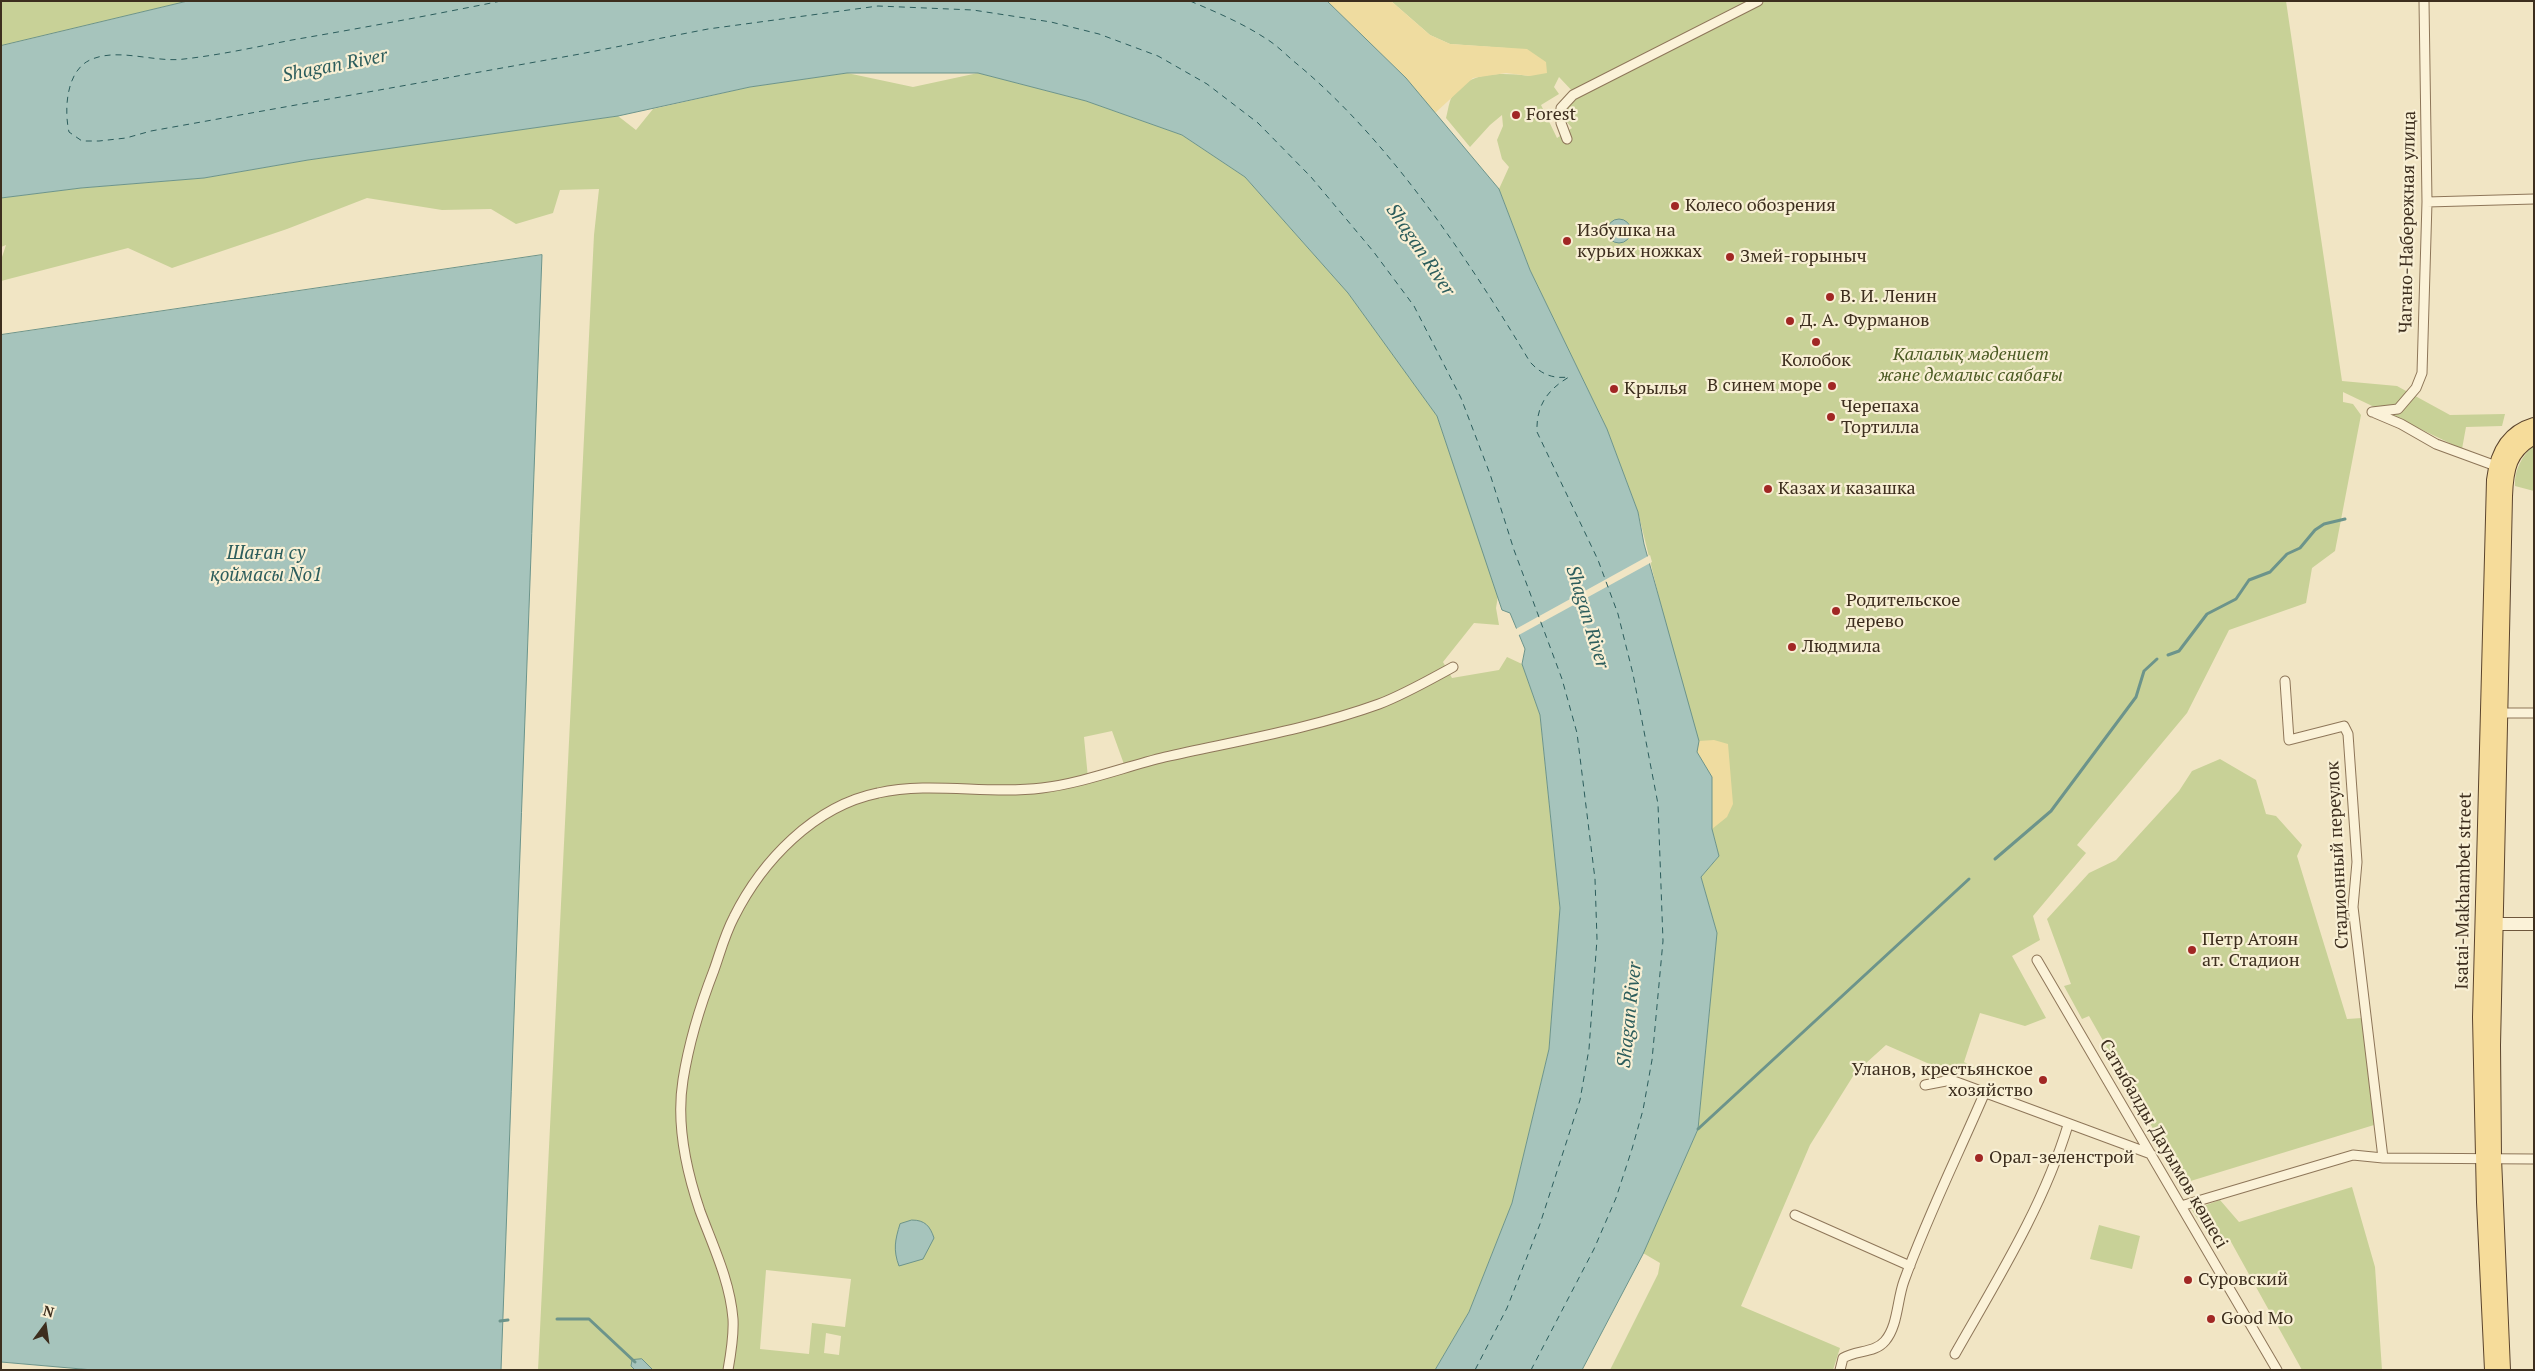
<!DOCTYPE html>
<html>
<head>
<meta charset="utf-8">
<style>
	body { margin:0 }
	#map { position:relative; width:2535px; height:1371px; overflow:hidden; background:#f1e5c4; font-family:"PT Serif",serif }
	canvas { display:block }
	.frame { position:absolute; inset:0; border:2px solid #3d2e1e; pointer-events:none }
	.north { position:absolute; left:20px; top:1301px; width:50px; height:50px; -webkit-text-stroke:4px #f8efd4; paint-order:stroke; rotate:14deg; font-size:14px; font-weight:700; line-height:20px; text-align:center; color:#3d2e1e }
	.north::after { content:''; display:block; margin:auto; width:18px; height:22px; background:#3d2e1e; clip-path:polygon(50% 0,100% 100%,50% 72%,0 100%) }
</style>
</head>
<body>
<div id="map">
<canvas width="2535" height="1371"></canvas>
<div class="frame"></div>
<div class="north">N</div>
</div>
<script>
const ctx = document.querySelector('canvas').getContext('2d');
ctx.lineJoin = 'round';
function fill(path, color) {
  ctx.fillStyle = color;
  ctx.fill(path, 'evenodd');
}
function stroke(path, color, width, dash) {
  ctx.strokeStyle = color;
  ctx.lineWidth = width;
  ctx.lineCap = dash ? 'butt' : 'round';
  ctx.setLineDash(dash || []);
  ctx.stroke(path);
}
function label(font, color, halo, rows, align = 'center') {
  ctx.font = font + ' "PT Serif",serif';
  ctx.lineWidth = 4.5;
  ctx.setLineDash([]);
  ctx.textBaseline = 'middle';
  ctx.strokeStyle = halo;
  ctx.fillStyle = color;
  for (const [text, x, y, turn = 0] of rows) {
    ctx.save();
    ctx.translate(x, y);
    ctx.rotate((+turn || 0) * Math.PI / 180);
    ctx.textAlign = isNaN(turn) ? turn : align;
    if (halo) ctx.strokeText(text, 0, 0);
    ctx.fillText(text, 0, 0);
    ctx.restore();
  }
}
fill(new Path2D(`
	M 1,1 L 188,1 L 1,46 Z
	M 1391,1 L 2286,1 L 2342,381 L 2397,386 L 2450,415 L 2505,414 L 2502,426 L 2466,427 L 2462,449 L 2343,392 L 2343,402 L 2353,404 L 2361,415 L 2335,551 L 2312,568 L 2306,603 L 2229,630 L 2187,713 L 2077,845 L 2086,853 L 2033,916 L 2040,940 L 2012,956 L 2046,1018 L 2025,1026 L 1980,1013 L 1964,1062 L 1977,1069 L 1950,1073 L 1886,1045 L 1855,1073 L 1810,1145 L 1741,1306 L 1840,1348 L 1833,1370 L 1610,1370 L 1658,1274 L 1660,1263 L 1643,1253 L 1698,1129 L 1717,933 L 1701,877 L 1719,856 L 1712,829 L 1712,777 L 1697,752 L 1638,512 L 1607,429 L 1530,270 L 1499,189 L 1509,167 L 1502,159 L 1497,140 L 1503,126 L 1502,115 L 1490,125 L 1470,147 L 1446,118 C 1448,111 1449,100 1453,95 C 1470,70 1504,73 1530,76 L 1506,48 L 1450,44 L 1430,35 ZM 1559,77 L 1576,95 L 1565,108 L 1566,121 L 1572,128 L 1557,138 L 1541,105 L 1559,94 L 1554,87 Z
	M 847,73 L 913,87 L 978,73 L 1086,101 L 1182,135 L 1245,177 L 1348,293 L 1437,416 L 1498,596 L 1496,608 L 1499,625 L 1474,623 L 1443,662 L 1452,678 L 1499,670 L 1507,657 L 1522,664 L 1540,715 L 1560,908 L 1549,1049 L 1512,1203 L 1469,1312 L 1435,1370 L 653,1370 L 642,1359 L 631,1366 L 635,1370 L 538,1370 L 594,235 L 599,189 L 560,190 L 553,213 L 516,224 L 491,209 L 442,210 L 367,198 L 287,229 L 172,268 L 128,248 L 1,281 L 1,260 L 6,245 L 1,247 L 1,198 L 81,188 L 204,178 L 308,160 L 618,116 L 636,130 L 653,109 L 750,87 ZM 1112,731 L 1125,767 L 1088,778 L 1084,737 ZM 766,1270 L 851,1279 L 845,1327 L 812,1323 L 809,1354 L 760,1349 ZM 826,1333 L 841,1336 L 839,1355 L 824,1353 Z
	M 2534,445 L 2534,491 L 2515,486 C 2514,470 2522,456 2534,445 Z
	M 2220,759 L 2256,780 L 2266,814 L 2276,816 L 2302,845 L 2297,856 L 2347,1019 L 2362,1018 L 2374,1125 L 2184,1183 L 2089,1016 L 2082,1019 L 2064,986 L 2071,984 L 2047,919 L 2089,873 L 2116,860 L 2179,791 L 2192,771 Z
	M 2352,1187 L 2375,1267 L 2382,1370 L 2302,1370 L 2230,1240 L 2206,1232 L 2192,1210 L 2220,1200 L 2239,1222 Z
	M 2099,1225 L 2140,1236 L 2132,1269 L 2090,1259 Z`), '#c8d197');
fill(new Path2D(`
	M 1327,1 L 1391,1 L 1430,35 L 1450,44 L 1527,49 L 1546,62 L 1547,73 L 1530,76 L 1506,73 L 1473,78 L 1434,114 L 1406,78 Z
	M 1714,740 L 1728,744 L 1733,804 L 1727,817 L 1712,829 L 1712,777 L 1697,752 L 1699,741 Z`), '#efdca0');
const water = new Path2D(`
	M 188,1 L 1327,1 L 1406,78 L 1499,189 L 1530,270 L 1607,429 L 1638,512 L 1644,544 L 1699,741 L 1697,752 L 1712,777 L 1712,829 L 1719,856 L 1701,877 L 1717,933 L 1698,1129 L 1643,1254 L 1582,1370 L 1435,1370 L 1469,1312 L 1512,1203 L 1549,1049 L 1560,908 L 1540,715 L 1522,664 L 1525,649 L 1510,613 L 1502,610 L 1437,416 L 1348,293 L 1245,177 L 1182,135 L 1086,101 L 978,73 L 847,73 L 750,87 L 618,116 L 308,160 L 204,178 L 81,188 L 1,198 L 1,46 Z
	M1607 231a12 12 0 1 1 24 0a12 12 0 1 1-24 0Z
	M 542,255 L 501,1370 L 93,1370 L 1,1362 L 1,335 Z
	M 912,1220 C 925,1220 930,1226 934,1238 L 923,1259 L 899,1266 C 893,1250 895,1240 900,1224 Z
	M 642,1359 L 653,1370 L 635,1370 L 631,1366 L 632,1360 Z`);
fill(water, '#a6c4bc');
stroke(water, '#6c948b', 1);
fill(new Path2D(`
	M 1650,555 L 1652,562 L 1517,636 L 1514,630 Z`), '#f1e5c4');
stroke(new Path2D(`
	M 2168,655 L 2179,651 L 2207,614 L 2236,599 L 2249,580 L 2270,572 L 2287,554 L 2300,548 L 2315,530 L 2324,524 L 2345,519
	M 1995,859 L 2051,811 L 2136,697 L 2144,671 L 2157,659
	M 1698,1129 L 1969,879
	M 557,1319 L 589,1319 L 635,1362
	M 500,1321 L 508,1320`), '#6c948b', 3);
stroke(new Path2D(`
	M 501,1 C 432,15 362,28 292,40 C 256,47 220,55 184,59 C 154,63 118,47 90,60 C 66,71 64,110 69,132 L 82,141 L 99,141 L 126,138 L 151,131 L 580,54 L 708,29 L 878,6 L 973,10 L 1051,22 L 1099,34 L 1158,56 L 1207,84 L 1258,123 L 1311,177 L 1373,251 L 1414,306 L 1461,398 L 1490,474 L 1514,550 L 1562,679 L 1577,733 L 1595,879 L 1597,939 L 1589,1049 L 1580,1100 L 1540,1224 L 1507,1308 L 1475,1370
	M 1190,1 C 1216,12 1242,23 1265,38 C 1277,45 1287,56 1297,64 C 1389,140 1469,260 1530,362 C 1541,374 1552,379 1569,377
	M 1531,1370 L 1594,1249 L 1616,1198 L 1632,1149 L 1643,1110 L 1652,1060 L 1663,941 L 1658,804 L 1633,674 L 1618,614 L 1598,560 L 1537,432 C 1536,406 1547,390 1569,377`), '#2c5d5c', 1, [6, 5]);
const minor = new Path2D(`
	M 1567,139 L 1561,123 L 1561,108 L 1573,95 L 1758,1
	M 2427,202 L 2534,199
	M 2372,412 L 2398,409 L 2416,388 L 2422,373 L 2427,202 L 2424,1
	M 2375,413 L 2401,424 L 2436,444 L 2496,466
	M 2285,681 L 2289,740 L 2344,726 L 2348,734 L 2357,862 L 2353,907 L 2383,1158
	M 2496,713 L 2534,713
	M 2037,960 L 2277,1370
	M 1925,1085 L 1951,1080 L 2151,1154
	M 2181,1206 L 2353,1155 L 2383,1158 L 2534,1159
	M 1795,1215 L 1910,1266
	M 1955,1354 C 1997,1280 2043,1207 2068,1125
	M 728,1370 C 731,1353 734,1336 733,1319 C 730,1281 713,1246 700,1211 C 686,1170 676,1123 683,1080 C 689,1042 700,1006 714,970 C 720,953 725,934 734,917 C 762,861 814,806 878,793 C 931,781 988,795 1042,788 C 1083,783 1124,767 1165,757 C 1236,741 1310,729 1379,704 C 1405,694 1429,680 1453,667
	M 1840,1370 L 1843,1358 C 1856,1350 1875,1353 1885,1341 C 1898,1326 1897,1300 1904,1281 C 1927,1217 1958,1155 1985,1092`);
const secondary = new Path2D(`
	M 2486,924 L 2534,924`);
const primary = new Path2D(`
	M 2492,1370 L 2484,1202 L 2480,1017 L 2494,480 C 2497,454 2507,433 2534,425
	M 2503,1370 L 2494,1158 L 2493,1045 L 2505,496 C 2506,469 2509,451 2534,437`);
stroke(minor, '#8e7659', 11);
stroke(secondary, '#6f573c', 14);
stroke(primary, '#5b442d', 16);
stroke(minor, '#fbf2d8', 9);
stroke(secondary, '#fbf2d8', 12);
stroke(primary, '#f6dc9a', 14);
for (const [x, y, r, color] of [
	[1516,115,5,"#a12724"],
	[1675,206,5,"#a12724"],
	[1567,241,5,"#a12724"],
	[1730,257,5,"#a12724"],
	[1830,297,5,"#a12724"],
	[1790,321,5,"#a12724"],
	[1816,342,5,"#a12724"],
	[1832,386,5,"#a12724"],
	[1614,389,5,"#a12724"],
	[1831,417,5,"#a12724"],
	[1768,489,5,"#a12724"],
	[1836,611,5,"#a12724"],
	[1792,647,5,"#a12724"],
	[2192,950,5,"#a12724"],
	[2043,1080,5,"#a12724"],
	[1979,1158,5,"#a12724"],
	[2188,1280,5,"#a12724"],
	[2211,1319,5,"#a12724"]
]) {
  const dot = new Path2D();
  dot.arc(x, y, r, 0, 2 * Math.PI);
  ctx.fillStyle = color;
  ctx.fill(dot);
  stroke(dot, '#f8efd4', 2);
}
label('18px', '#3d2e1e', '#f8efd4', [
	["Forest",1526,115],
	["Колесо обозрения",1685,206],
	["Избушка на",1577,231],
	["курьих ножках",1577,252],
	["Змей-горыныч",1740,257],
	["В. И. Ленин",1840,297],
	["Д. А. Фурманов",1800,321],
	["Колобок",1816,361,"center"],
	["В синем море",1822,386,"right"],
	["Крылья",1624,389],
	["Черепаха",1841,407],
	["Тортилла",1841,428],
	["Казах и казашка",1778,489],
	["Родительское",1846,601],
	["дерево",1846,622],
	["Людмила",1802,647],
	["Петр Атоян",2202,940],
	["ат. Стадион",2202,961],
	["Уланов, крестьянское",2033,1070,"right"],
	["хозяйство",2033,1091,"right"],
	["Орал-зеленстрой",1989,1158],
	["Суровский",2198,1280],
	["Good Mo",2221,1319]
], 'left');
label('18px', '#3d2e1e', '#f8efd4', [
	["Чагано-Набережная улица",2408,222,-89],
	["Стадионный переулок",2338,855,-93],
	["Isatai-Makhambet street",2464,891,-89],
	["Сатыбалды Дауымов көшесі",2163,1144,60]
]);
label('italic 18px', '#4b5a23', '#f8efd4', [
	["Қалалық мәдениет",1971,355],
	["және демалыс саябағы",1971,376]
]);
label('italic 19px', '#2c5d5c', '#f8efd4', [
	["Shagan River",335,66,-11],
	["Shagan River",1420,250,56],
	["Шаған су",266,554],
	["қоймасы No1",266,576],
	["Shagan River",1587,617,73],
	["Shagan River",1630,1015,-84]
]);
</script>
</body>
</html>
